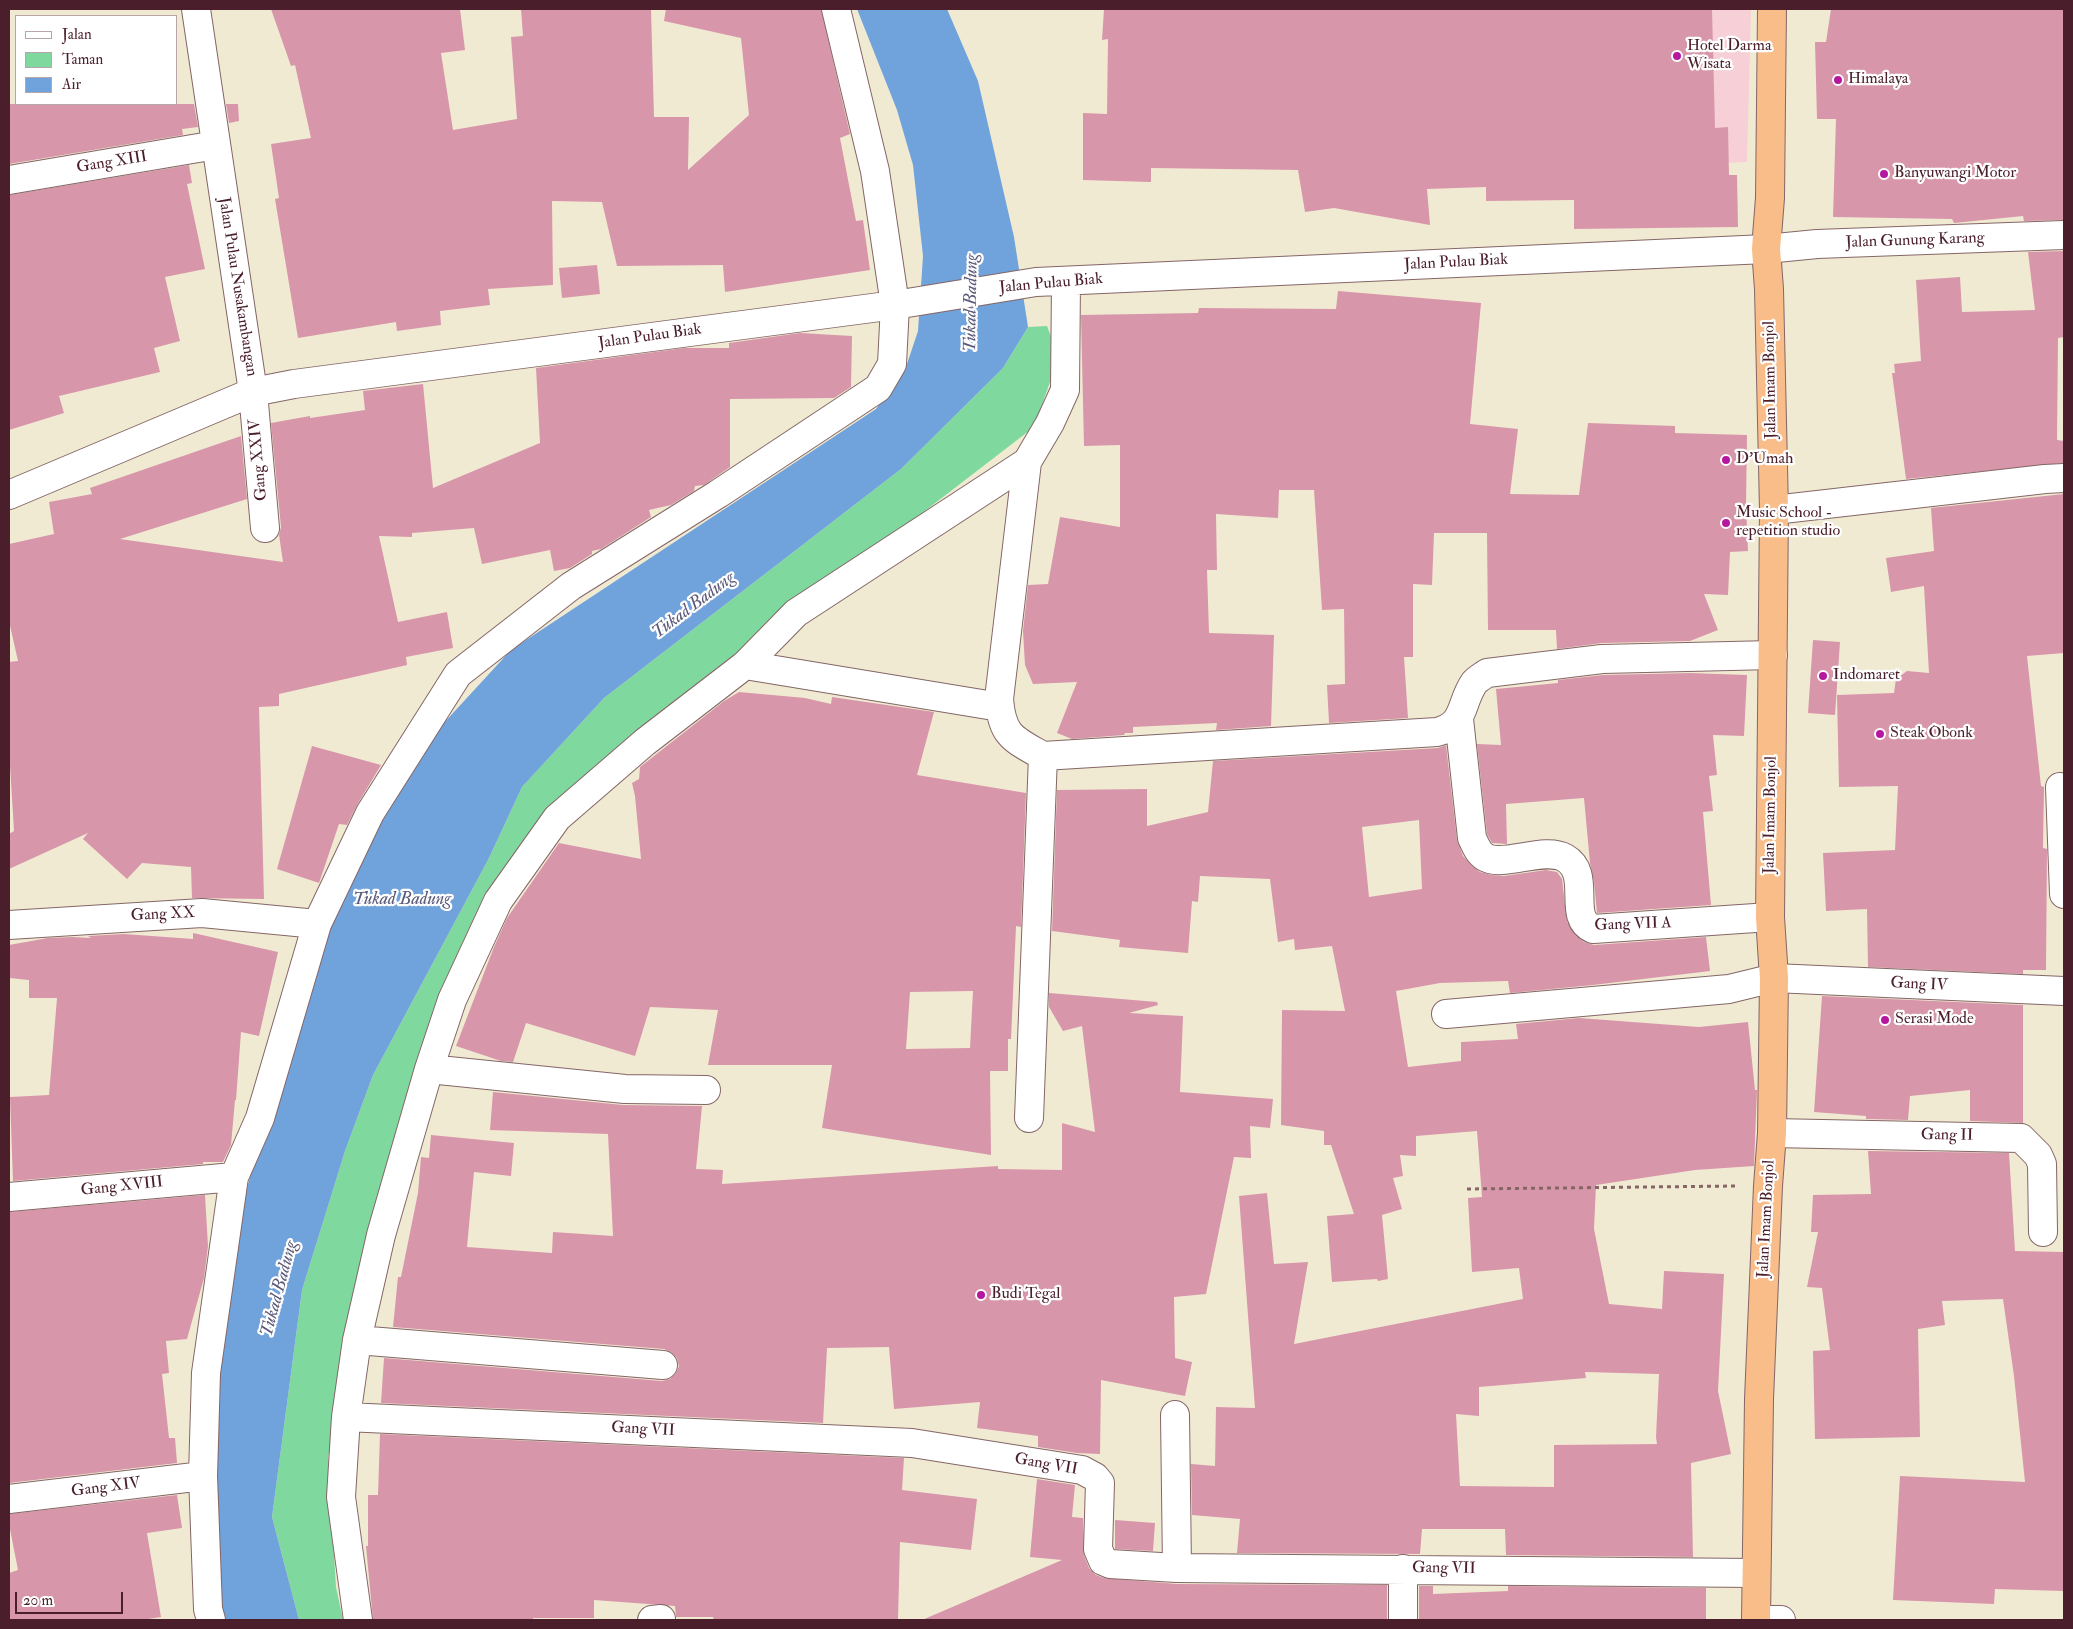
<!DOCTYPE html>
<html>
<head>
<meta charset="utf-8">
<style>
	body { margin:0 }
	#map { position:relative; width:2073px; height:1629px; overflow:hidden; background:#f1ead3; font-family:"IM FELL Double Pica",serif }
	canvas { display:block }
	.frame { position:absolute; inset:0; border:10px solid #4a1f2b; pointer-events:none }
	.legend { position:absolute; left:15px; top:15px; width:162px; height:90px; box-sizing:border-box; background:#fff; border:1px solid #b7a5aa; margin:0; padding:6px 9px; list-style:none; font-size:15px; color:#4a1f2b }
	.legend li { display:flex; align-items:center; gap:10px; height:25px }
	.legend b { width:25px; border:1px solid #b7a5aa }
	.scale { position:absolute; left:15px; top:1592px; width:108px; height:22px; box-sizing:border-box; border:2px solid #4a1f2b; border-top:0; padding-left:6px; font-size:15px; line-height:18px; white-space:nowrap; color:#4a1f2b; -webkit-text-stroke:4px #fff; paint-order:stroke }
</style>
</head>
<body>
<div id="map">
<canvas width="2073" height="1629"></canvas>
<div class="frame"></div>
<ul class="legend">
<li><b style="height:6px;background:#fff"></b>Jalan</li>
<li><b style="height:14px;background:#7fd99f"></b>Taman</li>
<li><b style="height:14px;background:#70a2db"></b>Air</li>
</ul>
<div class="scale">20 m</div>
</div>
<script>
const ctx = document.querySelector('canvas').getContext('2d');
ctx.lineJoin = 'round';
function fill(path, color) {
  ctx.fillStyle = color;
  ctx.fill(path, 'evenodd');
}
function stroke(path, color, width, dash) {
  ctx.strokeStyle = color;
  ctx.lineWidth = width;
  ctx.lineCap = dash ? 'butt' : 'round';
  ctx.setLineDash(dash || []);
  ctx.stroke(path);
}
function label(font, color, halo, rows, align = 'center') {
  ctx.font = font + ' "IM FELL Double Pica",serif';
  ctx.lineWidth = 4.5;
  ctx.setLineDash([]);
  ctx.textBaseline = 'middle';
  ctx.strokeStyle = halo;
  ctx.fillStyle = color;
  for (const [text, x, y, turn = 0] of rows) {
    ctx.save();
    ctx.translate(x, y);
    ctx.rotate((+turn || 0) * Math.PI / 180);
    ctx.textAlign = isNaN(turn) ? turn : align;
    if (halo) ctx.strokeText(text, 0, 0);
    ctx.fillText(text, 0, 0);
    ctx.restore();
  }
}
fill(new Path2D(`
	M 1604,9 L 1751,9 L 1747,162 L 1583,169 L 1604,103 Z`), '#f6cfd7');
fill(new Path2D(`
	M 1047,326 L 1053,342 L 1055,368 L 1034,427 L 856,564 L 571,796 L 464,951 L 355,1299 L 328,1458 L 336,1587 L 343,1620 L 299,1620 L 272,1517 L 302,1290 L 345,1151 L 373,1075 L 489,858 L 522,787 L 604,698 L 901,469 L 1003,368 L 1028,327 Z`), '#7fd99f');
fill(new Path2D(`
	M 857,9 L 947,9 L 978,81 L 1014,237 L 1028,327 L 1003,368 L 901,469 L 604,698 L 522,787 L 489,858 L 373,1075 L 345,1151 L 302,1290 L 272,1517 L 299,1620 L 225,1620 L 216,1591 L 209,1516 L 226,1270 L 284,1045 L 346,884 L 419,750 L 511,650 L 876,409 L 905,370 L 918,331 L 923,256 L 913,165 L 897,110 Z`), '#70a2db');
fill(new Path2D(`
	M 271,9 L 460,9 L 465,50 L 441,53 L 453,130 L 517,119 L 511,37 L 523,36 L 521,9 L 651,9 L 654,117 L 689,117 L 688,170 L 749,115 L 741,38 L 664,21 L 666,9 L 821,9 L 850,134 L 840,138 L 856,221 L 863,220 L 870,270 L 725,292 L 723,265 L 617,266 L 602,202 L 552,201 L 553,285 L 488,289 L 490,305 L 440,311 L 441,325 L 397,331 L 396,322 L 298,338 L 275,199 L 279,198 L 271,144 L 311,138 L 295,65 L 291,66 Z
	M 1104,9 L 1532,9 L 1532,10 L 1712,9 L 1715,128 L 1728,127 L 1729,175 L 1737,175 L 1738,227 L 1574,229 L 1574,200 L 1486,201 L 1486,187 L 1427,189 L 1430,225 L 1334,208 L 1305,212 L 1298,170 L 1151,168 L 1151,182 L 1083,180 L 1083,113 L 1107,114 L 1108,39 L 1102,40 Z
	M 1831,9 L 2064,9 L 2064,220 L 2024,221 L 2023,216 L 1954,223 L 1952,219 L 1833,217 L 1836,119 L 1817,119 L 1815,42 L 1826,42 Z
	M 9,104 L 194,104 L 198,127 L 182,129 L 183,135 L 9,164 Z
	M 226,104 L 238,104 L 239,121 L 229,123 Z
	M 189,165 L 192,183 L 187,184 L 205,269 L 165,277 L 180,341 L 154,348 L 160,372 L 59,396 L 64,413 L 9,430 L 9,195 Z
	M 2064,251 L 2064,337 L 2058,338 L 2057,440 L 2064,441 L 2064,463 L 1906,479 L 1892,373 L 1895,373 L 1894,364 L 1921,361 L 1916,280 L 1960,277 L 1962,312 L 2035,310 L 2028,252 Z
	M 597,265 L 600,294 L 562,298 L 559,268 Z
	M 1338,291 L 1481,303 L 1470,424 L 1518,429 L 1510,494 L 1579,495 L 1588,423 L 1675,426 L 1675,433 L 1747,435 L 1746,506 L 1748,551 L 1730,552 L 1728,595 L 1704,594 L 1718,630 L 1690,641 L 1602,643 L 1557,649 L 1556,630 L 1488,630 L 1487,533 L 1434,533 L 1432,585 L 1413,584 L 1413,657 L 1404,657 L 1408,718 L 1329,723 L 1327,685 L 1345,684 L 1344,609 L 1322,610 L 1314,490 L 1279,490 L 1278,518 L 1216,514 L 1217,570 L 1207,570 L 1209,633 L 1274,635 L 1271,726 L 1216,730 L 1217,723 L 1133,727 L 1133,733 L 1125,733 L 1124,735 L 1072,739 L 1057,733 L 1077,682 L 1033,684 L 1025,665 L 1023,631 L 1028,585 L 1048,584 L 1060,517 L 1120,527 L 1120,445 L 1084,446 L 1081,315 L 1198,313 L 1199,308 L 1336,309 Z
	M 800,333 L 852,336 L 851,387 L 834,398 L 730,399 L 730,467 L 704,485 L 695,486 L 694,491 L 671,505 L 649,510 L 651,517 L 601,549 L 592,551 L 592,554 L 570,568 L 554,571 L 550,550 L 482,564 L 474,528 L 412,533 L 412,537 L 379,536 L 398,622 L 447,612 L 453,648 L 406,657 L 407,665 L 279,694 L 279,706 L 259,707 L 264,899 L 192,898 L 191,867 L 142,863 L 127,879 L 83,839 L 88,833 L 9,869 L 9,834 L 14,831 L 9,749 L 9,662 L 18,661 L 9,621 L 9,544 L 54,534 L 49,502 L 92,494 L 90,488 L 241,436 L 247,499 L 120,539 L 283,562 L 279,535 L 281,527 L 271,423 L 310,416 L 310,418 L 365,410 L 363,391 L 423,384 L 433,488 L 540,443 L 536,368 L 684,348 L 729,348 L 729,343 Z
	M 2064,494 L 2064,653 L 2027,656 L 2041,786 L 2044,787 L 2043,848 L 2047,849 L 2046,970 L 2023,970 L 2023,974 L 1868,967 L 1867,909 L 1826,911 L 1823,853 L 1895,850 L 1898,786 L 1839,787 L 1837,695 L 1894,693 L 1896,679 L 1907,671 L 1929,673 L 1924,586 L 1891,592 L 1886,558 L 1934,551 L 1931,508 Z
	M 1813,640 L 1840,642 L 1835,715 L 1808,713 Z
	M 1690,673 L 1747,675 L 1744,736 L 1713,735 L 1717,775 L 1709,776 L 1713,811 L 1703,812 L 1711,905 L 1597,913 L 1594,882 L 1590,863 L 1584,798 L 1506,804 L 1507,844 L 1492,843 L 1487,834 L 1477,744 L 1501,745 L 1496,689 L 1558,683 L 1558,680 L 1603,675 Z
	M 739,692 L 805,698 L 831,704 L 832,697 L 934,712 L 917,775 L 1026,793 L 1021,927 L 1016,926 L 1011,1039 L 1008,1039 L 1008,1071 L 990,1071 L 991,1155 L 822,1128 L 832,1065 L 708,1065 L 718,1010 L 650,1007 L 635,1056 L 526,1023 L 513,1062 L 501,1061 L 456,1046 L 494,947 L 507,918 L 559,843 L 641,859 L 635,796 L 632,783 L 639,779 L 640,767 L 724,701 ZM 973,991 L 970,1048 L 906,1049 L 910,992 Z
	M 1446,745 L 1457,840 L 1463,856 L 1472,866 L 1480,872 L 1492,875 L 1504,876 L 1546,870 L 1557,872 L 1562,879 L 1567,922 L 1576,936 L 1584,942 L 1594,945 L 1706,937 L 1710,971 L 1593,985 L 1510,993 L 1508,981 L 1440,983 L 1396,991 L 1408,1067 L 1461,1061 L 1461,1042 L 1518,1039 L 1516,1024 L 1579,1018 L 1699,1027 L 1748,1022 L 1755,1090 L 1757,1090 L 1754,1166 L 1695,1170 L 1596,1185 L 1594,1229 L 1609,1304 L 1662,1309 L 1664,1271 L 1724,1274 L 1718,1391 L 1731,1454 L 1691,1463 L 1693,1557 L 1506,1555 L 1505,1529 L 1422,1529 L 1420,1554 L 1237,1553 L 1240,1519 L 1192,1515 L 1191,1464 L 1215,1466 L 1216,1407 L 1255,1408 L 1239,1196 L 1267,1193 L 1274,1264 L 1308,1262 L 1294,1344 L 1523,1299 L 1519,1268 L 1472,1272 L 1468,1198 L 1482,1197 L 1477,1131 L 1416,1136 L 1416,1156 L 1400,1155 L 1403,1176 L 1393,1178 L 1402,1209 L 1382,1215 L 1388,1279 L 1378,1281 L 1377,1279 L 1332,1282 L 1327,1216 L 1354,1214 L 1331,1145 L 1324,1145 L 1324,1131 L 1281,1125 L 1282,1010 L 1345,1011 L 1332,946 L 1295,950 L 1294,939 L 1278,942 L 1270,879 L 1200,876 L 1198,902 L 1192,901 L 1188,953 L 1119,947 L 1120,940 L 1052,931 L 1057,790 L 1147,789 L 1147,826 L 1208,812 L 1213,761 L 1438,748 ZM 1419,820 L 1422,889 L 1369,897 L 1362,827 ZM 1585,1372 L 1659,1374 L 1656,1437 L 1657,1444 L 1554,1445 L 1554,1487 L 1460,1486 L 1456,1414 L 1479,1416 L 1479,1387 L 1586,1378 Z
	M 312,746 L 381,765 L 357,805 L 347,825 L 339,824 L 319,883 L 277,869 Z
	M 193,933 L 278,952 L 259,1036 L 241,1032 L 236,1100 L 235,1100 L 231,1145 L 223,1162 L 203,1162 L 203,1164 L 13,1181 L 10,1097 L 49,1095 L 57,998 L 29,998 L 29,980 L 9,978 L 9,945 L 48,938 L 72,937 L 91,938 L 88,936 L 124,934 L 193,939 Z
	M 1049,993 L 1157,1002 L 1158,1005 L 1129,1013 L 1183,1016 L 1180,1092 L 1273,1099 L 1270,1128 L 1250,1126 L 1251,1158 L 1234,1157 L 1206,1294 L 1174,1297 L 1175,1358 L 1192,1362 L 1185,1396 L 1101,1380 L 1100,1454 L 1077,1453 L 1038,1447 L 1038,1436 L 977,1428 L 980,1402 L 894,1409 L 889,1347 L 827,1348 L 823,1423 L 381,1403 L 384,1358 L 662,1381 L 670,1379 L 676,1373 L 679,1366 L 677,1358 L 671,1352 L 664,1349 L 393,1327 L 398,1277 L 401,1277 L 418,1193 L 421,1157 L 429,1158 L 431,1135 L 514,1143 L 511,1176 L 474,1172 L 467,1247 L 552,1253 L 553,1232 L 613,1236 L 608,1134 L 490,1130 L 493,1092 L 623,1105 L 702,1106 L 696,1169 L 723,1170 L 722,1184 L 998,1166 L 998,1169 L 1062,1170 L 1062,1123 L 1095,1132 L 1082,1026 L 1063,1031 L 1049,1007 Z
	M 1822,996 L 2023,1005 L 2023,1123 L 1970,1121 L 1970,1090 L 1910,1096 L 1908,1120 L 1866,1119 L 1866,1116 L 1814,1112 Z
	M 1868,1151 L 2009,1153 L 2015,1251 L 2064,1252 L 2064,1591 L 1995,1589 L 1994,1604 L 1893,1600 L 1900,1476 L 2025,1482 L 2014,1376 L 2003,1299 L 1942,1301 L 1945,1325 L 1918,1329 L 1920,1437 L 1815,1439 L 1813,1351 L 1830,1350 L 1822,1288 L 1807,1287 L 1818,1232 L 1811,1232 L 1813,1195 L 1871,1194 Z
	M 205,1195 L 208,1246 L 204,1278 L 187,1339 L 166,1341 L 169,1373 L 162,1374 L 169,1438 L 175,1438 L 177,1463 L 9,1483 L 9,1212 Z
	M 380,1434 L 904,1458 L 902,1490 L 977,1499 L 971,1550 L 900,1542 L 898,1620 L 714,1620 L 713,1617 L 676,1617 L 675,1606 L 594,1600 L 594,1618 L 533,1618 L 533,1620 L 373,1620 L 366,1546 L 368,1546 L 368,1495 L 378,1495 Z
	M 1037,1479 L 1075,1485 L 1072,1517 L 1083,1518 L 1084,1555 L 1089,1568 L 1096,1575 L 1104,1578 L 1177,1584 L 1387,1585 L 1387,1620 L 922,1620 L 1062,1560 L 1030,1557 Z
	M 177,1495 L 182,1528 L 147,1533 L 161,1617 L 142,1620 L 9,1620 L 9,1573 L 18,1570 L 9,1524 L 9,1514 Z
	M 1115,1520 L 1155,1523 L 1153,1551 L 1115,1549 Z
	M 1419,1586 L 1433,1586 L 1433,1594 L 1508,1591 L 1508,1586 L 1706,1588 L 1706,1620 L 1419,1620 Z`), '#d896aa');
const minor = new Path2D(`
	M 196,9 L 253,392 L 265,528
	M 9,180 L 216,145
	M 1027,462 L 999,699 C 1002,736 1013,739 1043,756 L 1437,732 C 1466,725 1460,703 1474,683 C 1477,679 1483,676 1487,673 L 1602,659 L 1773,655
	M 9,495 L 253,392 L 294,384 L 895,305 L 1036,282 L 1766,249 L 1817,244 L 2064,235
	M 1774,510 L 2045,479 L 2064,478
	M 745,665 L 1000,707
	M 1459,719 L 1472,838 C 1475,844 1478,853 1485,857 C 1503,868 1544,846 1565,858 C 1593,874 1566,918 1593,929 L 1770,917
	M 2060,787 L 2064,894
	M 9,925 L 202,913 L 317,924
	M 1446,1014 L 1729,989 L 1774,978 L 2064,991
	M 429,1069 L 625,1089 L 706,1090
	M 1029,1118 L 1043,756
	M 1772,1133 L 2021,1138 L 2038,1155 L 2042,1164 L 2043,1232
	M 9,1197 L 234,1177
	M 357,1340 L 663,1365
	M 1175,1415 L 1177,1568
	M 346,1417 L 912,1443 L 1082,1470 L 1095,1477 L 1100,1483 L 1098,1549 L 1103,1561 L 1110,1564 L 1177,1568 L 1756,1573
	M 9,1499 L 203,1476
	M 211,1620 L 208,1609 L 203,1476 L 206,1373 L 234,1177 L 260,1118 L 317,924 L 370,813 L 458,674 L 571,586 L 718,494 L 878,388 L 892,364 L 895,305 L 875,171 L 836,9
	M 358,1620 L 341,1497 L 346,1417 L 357,1340 L 381,1235 L 429,1069 L 452,1000 L 498,901 L 557,818 L 645,742 L 745,665 L 796,613 L 1027,462 L 1050,423 L 1065,390 L 1066,281
	M 652,1620 L 661,1619
	M 1403,1620 L 1403,1569
	M 1756,1620 L 1781,1620`);
const highway = new Path2D(`
	M 1756,1620 L 1759,1399 L 1768,1186 L 1772,1133 L 1774,978 L 1770,917 L 1774,510 L 1769,289 L 1766,249 L 1770,198 L 1772,9`);
stroke(minor, '#846666', 30);
stroke(highway, '#846666', 30);
stroke(new Path2D(`
	M 1467,1189 L 1735,1186`), '#846666', 3, [4, 4]);
stroke(minor, '#fff', 28);
stroke(highway, '#f8bd89', 28);
for (const [x, y, r, color] of [
	[1677,56,5,"#b5179e"],
	[1838,80,5,"#b5179e"],
	[1884,174,5,"#b5179e"],
	[1726,460,5,"#b5179e"],
	[1726,523,5,"#b5179e"],
	[1823,676,5,"#b5179e"],
	[1880,734,5,"#b5179e"],
	[1885,1020,5,"#b5179e"],
	[981,1295,5,"#b5179e"]
]) {
  const dot = new Path2D();
  dot.arc(x, y, r, 0, 2 * Math.PI);
  ctx.fillStyle = color;
  ctx.fill(dot);
  stroke(dot, '#fff', 2);
}
label('16px', '#4a1f2b', '#fff', [
	["Hotel Darma",1687,47],
	["Wisata",1687,65],
	["Himalaya",1848,80],
	["Banyuwangi Motor",1894,174],
	["D'Umah",1736,460],
	["Music School -",1736,514],
	["repetition studio",1736,532],
	["Indomaret",1833,676],
	["Steak Obonk",1890,734],
	["Serasi Mode",1895,1020],
	["Budi Tegal",991,1295]
], 'left');
label('16px', '#4a1f2b', '#fff', [
	["Gang XIII",112,163,-9],
	["Jalan Gunung Karang",1915,241,-2],
	["Jalan Pulau Biak",1456,263,-3],
	["Jalan Pulau Biak",1051,284,-5],
	["Jalan Pulau Nusakambangan",237,287,81],
	["Jalan Pulau Biak",650,337,-8],
	["Jalan Imam Bonjol",1771,380,-91],
	["Gang XXIV",259,460,-95],
	["Jalan Imam Bonjol",1771,815,-89],
	["Gang XX",163,915,-3],
	["Gang VII A",1633,925,-2],
	["Gang IV",1919,985,3],
	["Gang II",1947,1136,1],
	["Gang XVIII",122,1187,-6],
	["Jalan Imam Bonjol",1767,1219,-87],
	["Gang VII",643,1430,3],
	["Gang VII",1046,1465,10],
	["Gang XIV",106,1488,-7],
	["Gang VII",1444,1569,1]
]);
label('italic 18px', '#5b5a7a', '#fff', [
	["Tukad Badung",972,303,-89],
	["Tukad Badung",694,606,-37],
	["Tukad Badung",402,900],
	["Tukad Badung",280,1289,-75]
]);
</script>
</body>
</html>
